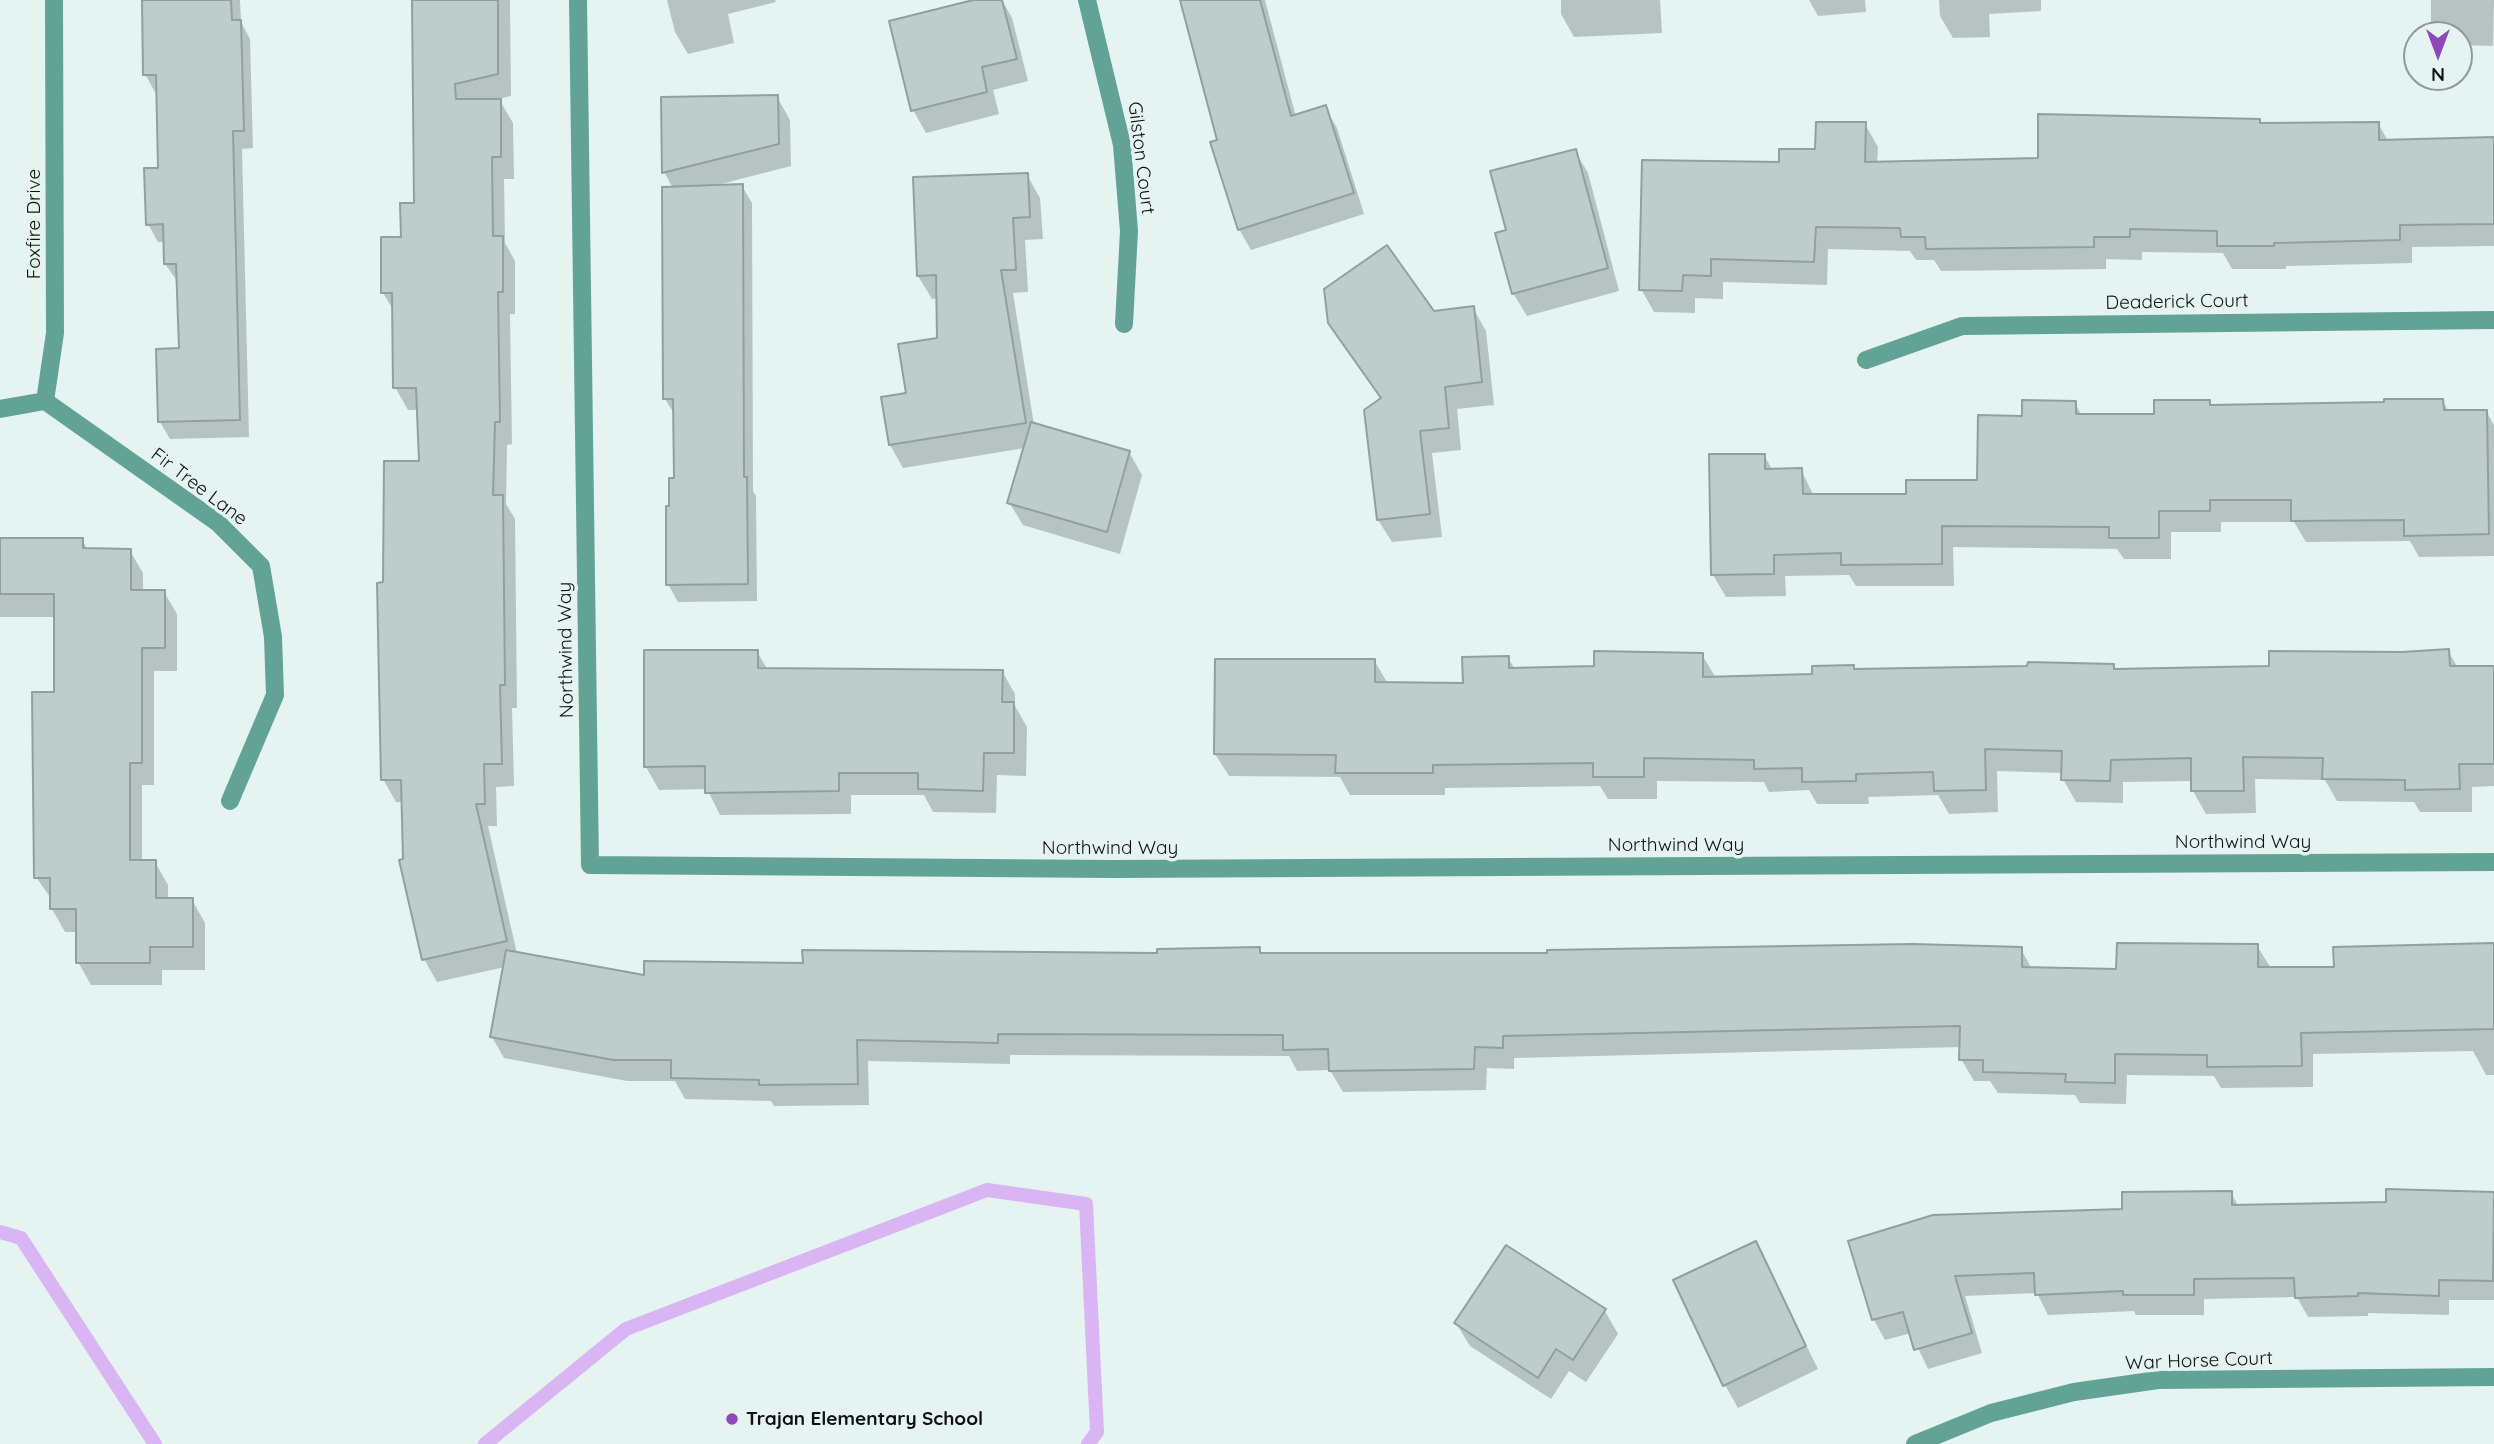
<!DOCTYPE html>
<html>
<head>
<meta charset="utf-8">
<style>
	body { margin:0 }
	#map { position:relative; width:2494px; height:1444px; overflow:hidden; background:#e5f4f0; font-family:Quicksand,sans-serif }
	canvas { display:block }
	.north { position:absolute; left:2403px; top:21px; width:70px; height:70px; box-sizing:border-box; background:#e5f4f0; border:2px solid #8f9a97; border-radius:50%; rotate:180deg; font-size:19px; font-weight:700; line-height:28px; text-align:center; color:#0d1211 }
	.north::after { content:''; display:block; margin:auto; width:24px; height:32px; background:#9047ba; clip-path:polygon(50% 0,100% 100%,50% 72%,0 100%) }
</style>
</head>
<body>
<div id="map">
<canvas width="2494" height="1444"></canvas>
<div class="north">N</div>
</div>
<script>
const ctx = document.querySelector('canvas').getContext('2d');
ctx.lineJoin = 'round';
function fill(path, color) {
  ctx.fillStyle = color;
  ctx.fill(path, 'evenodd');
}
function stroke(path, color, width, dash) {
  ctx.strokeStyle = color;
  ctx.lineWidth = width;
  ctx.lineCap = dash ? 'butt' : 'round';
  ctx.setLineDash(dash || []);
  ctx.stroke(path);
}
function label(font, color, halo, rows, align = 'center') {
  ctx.font = font + ' Quicksand,sans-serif';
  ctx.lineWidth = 7;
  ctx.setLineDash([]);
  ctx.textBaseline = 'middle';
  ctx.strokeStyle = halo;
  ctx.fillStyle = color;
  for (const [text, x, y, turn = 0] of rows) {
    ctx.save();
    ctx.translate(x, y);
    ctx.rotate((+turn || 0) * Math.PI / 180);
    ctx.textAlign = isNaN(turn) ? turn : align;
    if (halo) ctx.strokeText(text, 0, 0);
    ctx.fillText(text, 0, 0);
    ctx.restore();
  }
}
fill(new Path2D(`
	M 143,0 L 240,0 L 241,22 L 250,39 L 253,148 L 242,149 L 249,437 L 170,439 L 160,422 L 180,350 L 178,282 L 165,264 L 165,242 L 158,242 L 148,224 L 160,170 L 158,92 L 155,92 L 145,74 Z
	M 414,0 L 510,0 L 511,96 L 499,99 L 513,123 L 514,179 L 504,179 L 505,243 L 515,261 L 515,314 L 510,314 L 512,444 L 507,445 L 506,504 L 515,519 L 517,708 L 512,708 L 514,786 L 496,787 L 497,826 L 488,826 L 517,954 L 645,977 L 805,965 L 1259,949 L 1263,955 L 2021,949 L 2032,969 L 2118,971 L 2257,946 L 2271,968 L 2335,968 L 2494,945 L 2494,1075 L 2486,1075 L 2473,1051 L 2313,1054 L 2313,1087 L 2221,1088 L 2214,1076 L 2127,1075 L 2126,1104 L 2080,1103 L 2075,1095 L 1998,1093 L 1990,1081 L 1974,1081 L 1961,1059 L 1961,1047 L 1514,1058 L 1514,1069 L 1487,1068 L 1486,1090 L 1343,1092 L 1330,1070 L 1297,1071 L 1289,1056 L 1010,1055 L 1010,1064 L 868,1061 L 869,1105 L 774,1106 L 771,1101 L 685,1099 L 675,1081 L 627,1081 L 504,1058 L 492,1037 L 505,967 L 437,982 L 424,959 L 404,860 L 403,802 L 396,802 L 383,779 L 384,584 L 421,463 L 419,410 L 408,410 L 395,387 L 394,311 L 383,293 L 416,204 Z
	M 667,0 L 775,0 L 776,2 L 728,14 L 734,43 L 688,54 L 675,32 Z
	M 981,0 L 1002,0 L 1012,18 L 1028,81 L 993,90 L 999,114 L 926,133 L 913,110 Z
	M 1181,0 L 1265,0 L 1296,117 L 1325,108 L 1337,128 L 1364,214 L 1251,250 L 1239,229 L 1220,141 Z
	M 1561,0 L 1660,0 L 1662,33 L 1574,37 L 1561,14 Z
	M 1809,0 L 1865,0 L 1866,12 L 1818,16 Z
	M 1939,0 L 2041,0 L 2041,11 L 1989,14 L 1990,37 L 1953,38 L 1940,16 Z
	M 2431,0 L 2494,0 L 2493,46 L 2459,45 L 2459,35 L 2438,35 L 2431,23 Z
	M 777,97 L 790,120 L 791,166 L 717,185 L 742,186 L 752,203 L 753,491 L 756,496 L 757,601 L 678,602 L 668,584 L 670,508 L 675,479 L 675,415 L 665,399 L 673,188 L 664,172 Z
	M 2259,120 L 2262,125 L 2378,123 L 2388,141 L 2494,139 L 2494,246 L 2412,247 L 2412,263 L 2286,266 L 2286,269 L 2232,269 L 2223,253 L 2142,252 L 2142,260 L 2106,259 L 2106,269 L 1941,271 L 1934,260 L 1916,260 L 1910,251 L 1828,249 L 1827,285 L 1723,282 L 1723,299 L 1695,298 L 1695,313 L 1654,312 L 1641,289 L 1780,164 L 1817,151 L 1865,124 L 1878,147 L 1877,163 L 2040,160 Z
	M 1575,151 L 1588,173 L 1619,291 L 1527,316 L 1513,293 L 1508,231 Z
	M 1027,175 L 1040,198 L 1043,239 L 1025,240 L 1028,292 L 1013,293 L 1034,425 L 1129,452 L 1142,475 L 1120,554 L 1023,525 L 1009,502 L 1025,448 L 903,468 L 890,445 L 883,399 L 908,395 L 939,339 L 938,298 L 932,299 L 918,276 Z
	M 1473,308 L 1486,331 L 1494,405 L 1457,409 L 1461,450 L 1432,453 L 1442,537 L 1392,542 L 1378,520 L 1381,400 L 1330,323 Z
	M 2442,400 L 2449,412 L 2486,411 L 2494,425 L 2494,556 L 2419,557 L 2410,541 L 2306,542 L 2294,522 L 2221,522 L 2221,532 L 2171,532 L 2171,559 L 2124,559 L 2117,549 L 1953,547 L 1954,586 L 1856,586 L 1849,575 L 1785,576 L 1786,596 L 1726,597 L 1713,575 L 1764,455 L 1773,471 L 1801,470 L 1814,496 L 1908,496 L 1979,482 L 2024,418 L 2075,403 L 2082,416 L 2156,416 L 2209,402 L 2212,407 Z
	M 0,540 L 82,540 L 88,550 L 130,551 L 143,573 L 143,592 L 164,592 L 177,614 L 177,671 L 154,671 L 154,785 L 142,785 L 142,862 L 155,862 L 168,885 L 168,900 L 192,900 L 205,923 L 205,970 L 162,970 L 162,985 L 91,985 L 78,962 L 78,932 L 65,932 L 52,909 L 52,900 L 36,877 L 56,694 L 56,617 L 0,617 Z
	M 2448,651 L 2458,668 L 2494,667 L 2494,786 L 2472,787 L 2472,812 L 2420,812 L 2414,802 L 2337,801 L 2325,780 L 2255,779 L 2256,813 L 2206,814 L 2193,791 L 2193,781 L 2123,782 L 2123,803 L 2076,802 L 2063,779 L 2063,773 L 1997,771 L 1998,812 L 1949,814 L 1938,795 L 1868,797 L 1869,804 L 1817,804 L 1809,790 L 1769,792 L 1764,782 L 1657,781 L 1657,799 L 1608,799 L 1600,786 L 1445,788 L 1445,795 L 1350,795 L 1340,777 L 1229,776 L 1215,754 L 1374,660 L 1388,684 L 1465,685 L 1508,658 L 1515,669 L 1596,668 L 1702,655 L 1716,678 L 1814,676 L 1853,666 L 1856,671 L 2113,666 L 2116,671 L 2270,668 Z
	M 757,652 L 768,670 L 1002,671 L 1015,694 L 1015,706 L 1027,727 L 1026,776 L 997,775 L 996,813 L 933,812 L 924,795 L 851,795 L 851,814 L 720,815 L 707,789 L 659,790 L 646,767 Z
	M 2388,1191 L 2494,1193 L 2494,1300 L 2449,1300 L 2449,1315 L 2368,1313 L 2368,1316 L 2308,1317 L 2297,1297 L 2204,1299 L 2204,1315 L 2136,1315 L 2134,1311 L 2048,1315 L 2037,1293 L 1965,1296 L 1982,1353 L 1928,1369 L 1911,1333 L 1885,1340 L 1874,1320 L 1850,1242 L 2124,1211 L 2231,1193 L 2239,1207 L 2387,1204 Z
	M 1755,1243 L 1818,1369 L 1738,1408 L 1725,1385 Z
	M 1605,1311 L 1618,1334 L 1586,1382 L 1569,1371 L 1551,1399 L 1470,1346 L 1456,1323 Z`), '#0003');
stroke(new Path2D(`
	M 0,1232 L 21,1238 L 155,1444
	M 485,1444 L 626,1329 L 987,1190 L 1086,1204 L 1097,1432 L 1088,1444`), '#dab5f3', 14);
const building = new Path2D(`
	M 142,0 L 231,0 L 232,20 L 241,20 L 244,131 L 233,131 L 240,420 L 158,422 L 156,349 L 179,348 L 176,264 L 164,264 L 163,224 L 146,225 L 144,168 L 158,168 L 156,75 L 143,75 Z
	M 412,0 L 498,0 L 498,74 L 455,84 L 456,99 L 501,99 L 501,157 L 492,157 L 493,236 L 503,236 L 503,292 L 498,292 L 500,422 L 495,422 L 493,495 L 503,495 L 505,685 L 500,685 L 502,764 L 484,764 L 485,804 L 476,804 L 507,941 L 422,960 L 399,860 L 403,859 L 401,780 L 381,780 L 377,583 L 383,582 L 384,461 L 419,461 L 416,388 L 393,388 L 392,293 L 381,293 L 381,237 L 401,237 L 400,203 L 414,203 Z
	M 973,0 L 1002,0 L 1017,59 L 982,67 L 987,92 L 911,111 L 889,21 Z
	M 1180,0 L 1260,0 L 1291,116 L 1326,105 L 1354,193 L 1238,230 L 1210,142 L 1217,140 Z
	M 778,95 L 779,144 L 662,173 L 661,97 Z
	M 2038,114 L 2260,119 L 2260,123 L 2379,122 L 2379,140 L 2494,137 L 2494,224 L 2400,225 L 2400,240 L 2274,243 L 2274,246 L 2217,246 L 2217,231 L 2130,229 L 2130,237 L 2094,237 L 2094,247 L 1926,249 L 1925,237 L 1901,237 L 1900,228 L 1816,227 L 1814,262 L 1711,259 L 1711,276 L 1683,275 L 1682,291 L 1639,290 L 1642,160 L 1779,162 L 1779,149 L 1815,149 L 1816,122 L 1866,122 L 1865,162 L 2038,158 Z
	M 1576,149 L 1608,268 L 1512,294 L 1495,233 L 1506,230 L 1490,171 Z
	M 1028,173 L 1030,217 L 1013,218 L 1016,270 L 1001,270 L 1026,423 L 889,445 L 881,397 L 906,393 L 898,344 L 937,338 L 936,275 L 917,276 L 913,177 Z
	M 743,184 L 744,477 L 747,477 L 748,584 L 666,585 L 666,506 L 669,506 L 669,478 L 674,478 L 673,399 L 663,399 L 662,187 Z
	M 1387,245 L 1434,311 L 1474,306 L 1482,382 L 1445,387 L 1449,428 L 1420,431 L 1430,514 L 1377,520 L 1364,410 L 1381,398 L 1328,323 L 1324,289 Z
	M 2384,399 L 2443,399 L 2444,410 L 2487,410 L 2489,534 L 2404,536 L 2404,520 L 2291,521 L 2291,500 L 2210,500 L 2210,511 L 2159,511 L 2159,538 L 2109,538 L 2109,527 L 1942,526 L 1942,564 L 1841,565 L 1841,553 L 1774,555 L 1774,574 L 1711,575 L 1709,454 L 1765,454 L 1765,469 L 1802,468 L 1803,494 L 1906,494 L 1906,480 L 1977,480 L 1978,415 L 2022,416 L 2022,400 L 2076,401 L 2076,414 L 2154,414 L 2154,400 L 2210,400 L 2210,405 L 2384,402 Z
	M 1031,422 L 1130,451 L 1107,532 L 1007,503 Z
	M 0,538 L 83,538 L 83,548 L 131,549 L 131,590 L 165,590 L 165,648 L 142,648 L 142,763 L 130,763 L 130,860 L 156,860 L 156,898 L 193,898 L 193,947 L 150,947 L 150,963 L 76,963 L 76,909 L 50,909 L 50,878 L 34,878 L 32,692 L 54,692 L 54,594 L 0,594 Z
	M 2449,649 L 2450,666 L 2494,666 L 2494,764 L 2459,764 L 2460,789 L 2405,790 L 2405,780 L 2322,779 L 2323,758 L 2243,757 L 2244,791 L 2191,791 L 2191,758 L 2111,760 L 2110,781 L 2061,780 L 2062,751 L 1985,749 L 1986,790 L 1934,791 L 1933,772 L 1856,774 L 1856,781 L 1802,782 L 1802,768 L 1754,769 L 1754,760 L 1644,758 L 1644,777 L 1593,777 L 1593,763 L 1433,765 L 1433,773 L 1335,773 L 1336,755 L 1214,754 L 1215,659 L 1375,659 L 1375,682 L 1463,683 L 1462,657 L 1509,656 L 1509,668 L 1594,666 L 1594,651 L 1703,653 L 1703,677 L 1812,674 L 1812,666 L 1854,665 L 1854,669 L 2027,666 L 2028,662 L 2114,664 L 2114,669 L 2269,666 L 2269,651 L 2402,652 Z
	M 644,650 L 758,650 L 758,668 L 1003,670 L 1002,702 L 1014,702 L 1014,753 L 984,753 L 983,791 L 918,789 L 918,773 L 839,773 L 839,791 L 705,793 L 705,766 L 644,767 Z
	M 2117,943 L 2258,944 L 2258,967 L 2334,967 L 2333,947 L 2494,943 L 2494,1029 L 2301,1033 L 2302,1066 L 2207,1067 L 2207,1055 L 2115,1054 L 2115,1083 L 2065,1082 L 2066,1074 L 1983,1072 L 1983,1060 L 1959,1060 L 1960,1026 L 1503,1036 L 1503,1048 L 1475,1047 L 1474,1069 L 1329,1071 L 1328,1049 L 1283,1050 L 1283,1035 L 998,1034 L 998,1043 L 857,1040 L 858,1084 L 759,1085 L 759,1080 L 671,1078 L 671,1060 L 613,1060 L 490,1037 L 506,950 L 644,975 L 644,961 L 803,963 L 802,950 L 1157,953 L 1157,949 L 1260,947 L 1260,953 L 1547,953 L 1547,950 L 1913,944 L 2022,947 L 2022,967 L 2116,969 Z
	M 2386,1189 L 2494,1192 L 2493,1281 L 2439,1280 L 2439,1296 L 2358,1293 L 2358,1296 L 2295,1298 L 2294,1278 L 2194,1279 L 2194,1295 L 2123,1295 L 2123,1291 L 2035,1295 L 2034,1273 L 1955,1276 L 1972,1333 L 1914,1350 L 1903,1312 L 1872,1320 L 1848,1241 L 1933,1215 L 2122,1209 L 2122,1192 L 2232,1191 L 2232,1205 L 2386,1202 Z
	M 1756,1241 L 1806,1346 L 1723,1386 L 1673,1280 Z
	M 1506,1245 L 1606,1309 L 1573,1360 L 1556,1349 L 1538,1378 L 1454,1323 Z`);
fill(building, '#bfcdca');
stroke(building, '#92a09d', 2);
stroke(new Path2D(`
	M 578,0 L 590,865 L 1113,869 L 2494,862
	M 1087,0 L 1122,145 L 1129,231 L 1124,324
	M 1866,360 L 1962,326 L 2494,320
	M 45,401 L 218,523 L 261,566 L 273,637 L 275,695 L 230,801
	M 0,409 L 45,401 L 55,333 L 54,0
	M 1915,1444 L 1991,1413 L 2074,1392 L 2158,1380 L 2494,1377`), '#62a396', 18);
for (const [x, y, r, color] of [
	[732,1419,7,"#9047ba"]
]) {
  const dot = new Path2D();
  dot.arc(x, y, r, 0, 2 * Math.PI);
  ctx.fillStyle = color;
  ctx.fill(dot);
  stroke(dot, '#e5f4f0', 2.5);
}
label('19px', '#0d1211', '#e5f4f0', [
	["Gilston Court",1141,158,83],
	["Foxfire Drive",34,224,-90],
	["Deaderick Court",2177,302,-1],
	["Fir Tree Lane",199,487,37],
	["Northwind Way",566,650,-91],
	["Northwind Way",2243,842],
	["Northwind Way",1676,845],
	["Northwind Way",1110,848],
	["War Horse Court",2199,1361,-2]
]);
label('bold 19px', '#0d1211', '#e5f4f0', [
	["Trajan Elementary School",746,1419]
], 'left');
</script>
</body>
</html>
